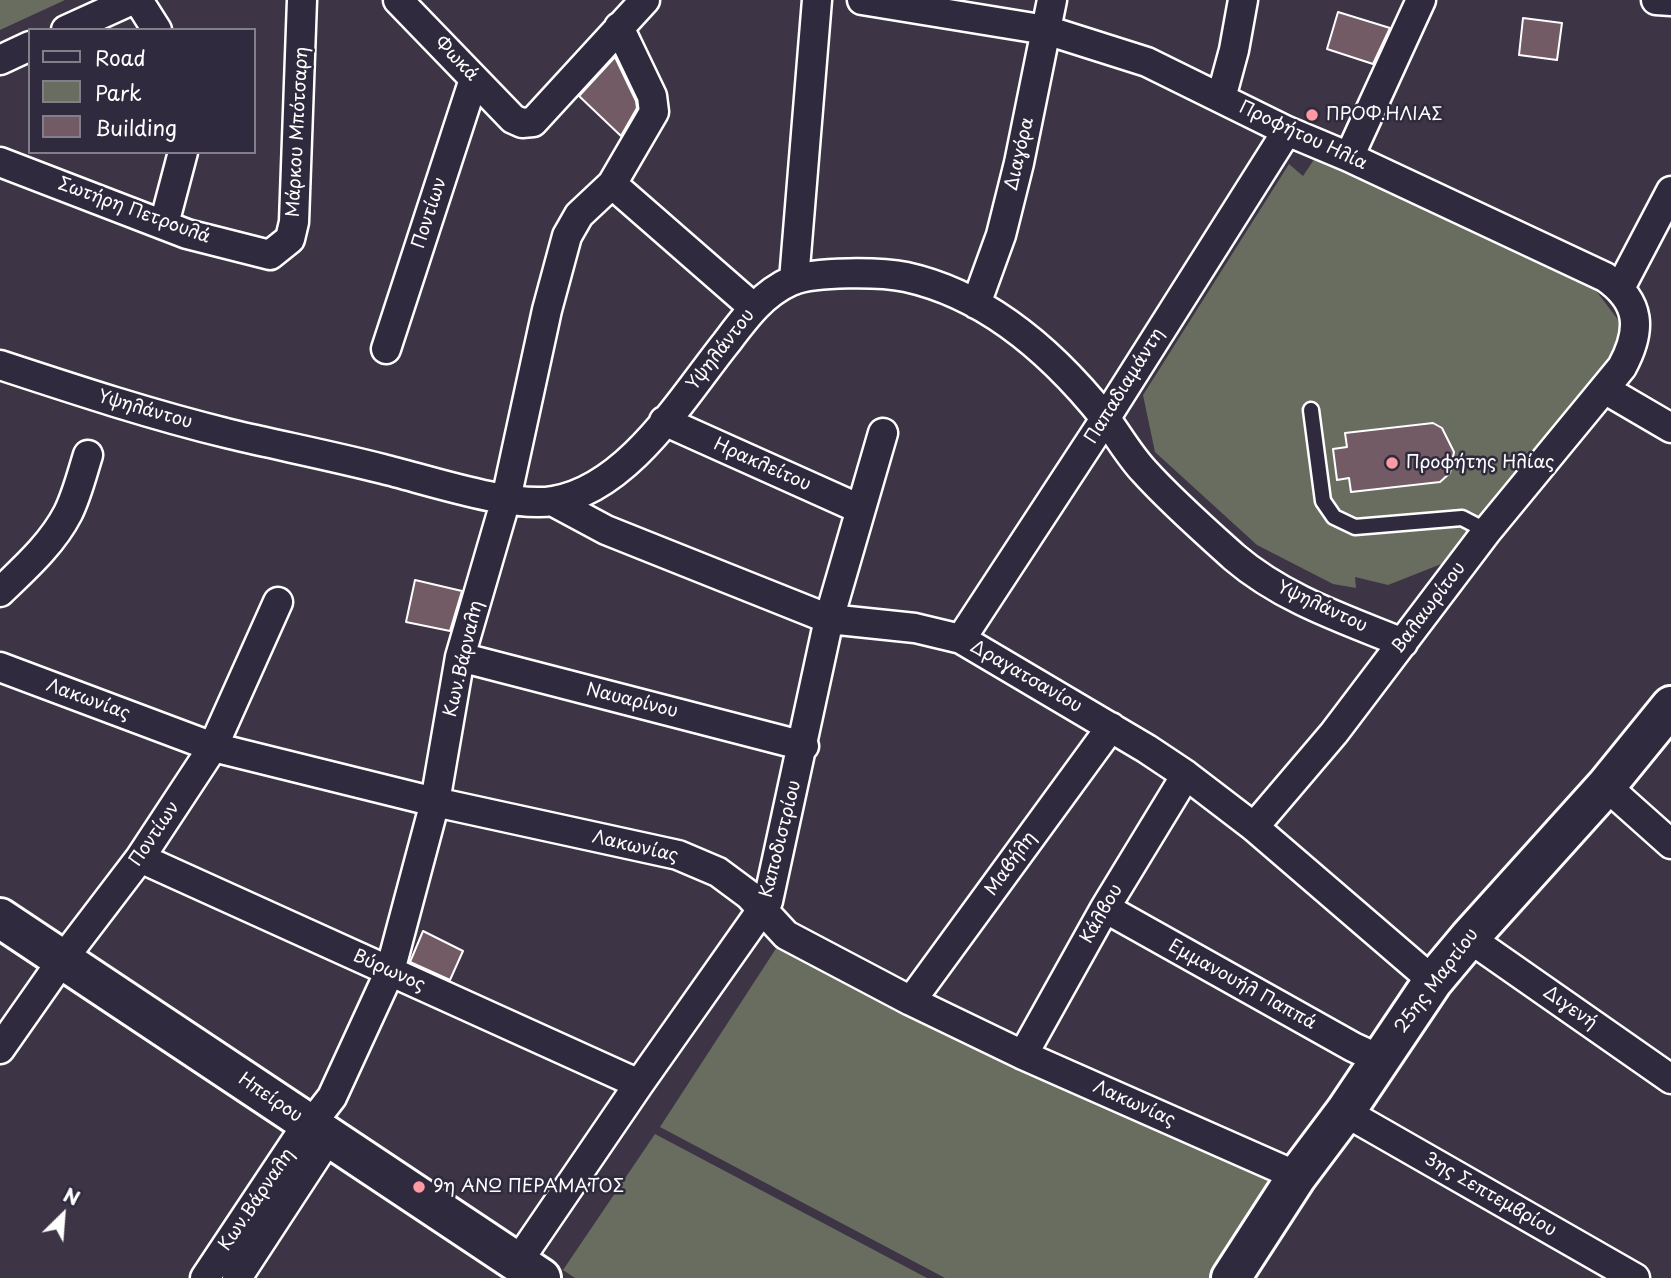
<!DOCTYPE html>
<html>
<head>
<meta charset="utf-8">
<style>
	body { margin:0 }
	#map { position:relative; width:1671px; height:1278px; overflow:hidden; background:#3d3445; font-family:"Playpen Sans",sans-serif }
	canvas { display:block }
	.legend { position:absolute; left:28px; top:28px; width:228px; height:126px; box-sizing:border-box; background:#2f2a3d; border:2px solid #827f8b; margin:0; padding:9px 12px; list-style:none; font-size:21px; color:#fff }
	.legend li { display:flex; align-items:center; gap:14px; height:35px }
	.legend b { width:35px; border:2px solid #827f8b }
	.north { position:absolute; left:28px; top:1180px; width:70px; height:70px; -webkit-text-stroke:5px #2f2a3d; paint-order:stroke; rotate:25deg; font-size:19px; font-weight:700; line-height:28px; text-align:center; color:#fff }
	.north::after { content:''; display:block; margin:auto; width:24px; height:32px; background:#fff; clip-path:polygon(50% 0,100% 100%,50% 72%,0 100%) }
</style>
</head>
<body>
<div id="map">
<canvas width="1671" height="1278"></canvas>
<ul class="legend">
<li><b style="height:9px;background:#2f2a3d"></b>Road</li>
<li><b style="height:19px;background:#686d5f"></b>Park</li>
<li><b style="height:19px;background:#735b66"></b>Building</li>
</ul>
<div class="north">N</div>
</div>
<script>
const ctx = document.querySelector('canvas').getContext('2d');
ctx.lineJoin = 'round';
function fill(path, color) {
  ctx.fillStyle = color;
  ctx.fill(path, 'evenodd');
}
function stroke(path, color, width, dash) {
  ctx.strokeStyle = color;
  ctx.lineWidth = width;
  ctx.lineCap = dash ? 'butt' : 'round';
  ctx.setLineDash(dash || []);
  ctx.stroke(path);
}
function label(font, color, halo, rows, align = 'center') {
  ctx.font = font + ' "Playpen Sans",sans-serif';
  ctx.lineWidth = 5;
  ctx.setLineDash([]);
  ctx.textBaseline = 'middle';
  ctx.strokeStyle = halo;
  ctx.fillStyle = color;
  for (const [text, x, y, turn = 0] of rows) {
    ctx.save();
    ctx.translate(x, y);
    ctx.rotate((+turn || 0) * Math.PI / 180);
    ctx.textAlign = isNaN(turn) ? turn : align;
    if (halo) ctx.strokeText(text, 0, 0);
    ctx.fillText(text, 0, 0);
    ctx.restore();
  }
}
fill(new Path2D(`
	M 0,0 L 65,0 L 0,30 Z
	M 1315,158 L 1594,288 L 1622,325 L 1611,359 L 1454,559 L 1388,585 L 1355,577 L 1356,588 L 1333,584 L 1257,545 L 1155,452 L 1143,395 L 1289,164 L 1303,176 Z
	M 777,947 L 1283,1184 L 1215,1278 L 945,1278 L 660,1127 Z
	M 655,1134 L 927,1278 L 575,1278 L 563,1270 Z`), '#686d5f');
const building = new Path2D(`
	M 1338,12 L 1390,28 L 1373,64 L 1327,49 Z
	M 1523,18 L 1562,23 L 1557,60 L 1519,55 Z
	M 615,57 L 636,101 L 637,108 L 621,136 L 579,96 Z
	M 1433,423 L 1442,428 L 1454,452 L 1450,473 L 1440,482 L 1351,492 L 1349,478 L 1337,480 L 1333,449 L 1347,447 L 1345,433 Z
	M 415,580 L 462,591 L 450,631 L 406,622 Z
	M 423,931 L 463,951 L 450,980 L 410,962 Z`);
fill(building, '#735b66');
stroke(building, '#fff', 2);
const lane = new Path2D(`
	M 1311,410 L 1323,501 L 1334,517 L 1355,527 L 1462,518 L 1487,531`);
const street = new Path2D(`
	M 138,0 L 157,30
	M 398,0 L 513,119 L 522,123 L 533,122 L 645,0
	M 862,0 L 1046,30 L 1147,62 L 1287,131 L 1349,157 L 1605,277 C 1641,302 1642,330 1622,367 L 1487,531 L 1334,733 L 1254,827
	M 1656,0 L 1671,1
	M 66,30 L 132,0
	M 0,60 L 30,46
	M 1221,98 L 1234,50 L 1243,0
	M 1349,157 L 1421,0
	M 0,162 L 187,234 L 270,255 L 290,239 L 294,222 L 302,0
	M 612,184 L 754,308
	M 164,224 L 183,152
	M 794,280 L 817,0
	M 1620,288 L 1671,191
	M 976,304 L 1001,235 L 1019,163 L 1052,0
	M 386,349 L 474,79
	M 0,365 C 76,390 152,415 230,434 C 281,446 332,456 383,469 C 428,480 511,508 553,501 C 628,489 682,398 726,343 C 745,318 762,294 791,281 C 815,271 881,272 906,277 C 988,295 1054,354 1105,418 C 1118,435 1129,455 1144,471 C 1170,500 1205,531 1234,557 C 1283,599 1344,619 1403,643
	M 1606,390 L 1671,428
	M 664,421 L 860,509
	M 552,501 L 606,530 L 829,619 L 915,628 L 961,639 L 1147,749 L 1186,775 L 1254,827 L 1433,981
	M 0,592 C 25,568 52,544 68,513 C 77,495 82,474 88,455
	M 961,639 L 1105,419 L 1287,131
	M 460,657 L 804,746
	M 0,667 L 213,747 L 435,802 L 678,855 L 718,872 L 749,895 L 786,935 L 911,1001 L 1023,1055 L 1297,1176
	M 1606,786 L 1671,844
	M 140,858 L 639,1084
	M 1105,908 L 1353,1047 L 1381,1060
	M 1469,938 L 1671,1079
	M 911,1001 L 1111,727
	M 0,1049 L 63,959 L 140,858 L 213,747 L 278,602
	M 1023,1055 L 1105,908 L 1186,775
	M 1345,1112 L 1635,1278
	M 517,1263 L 639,1084 L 768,901 L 829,619 L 883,433
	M 205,1278 L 308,1123 L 318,1115 L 332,1097 L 390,971 L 435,802 L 460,657 L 506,499 L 547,310 L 567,236 L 579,215 L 612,184 L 654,112 L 652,96 L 619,27
	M 237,1278 L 329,1137`);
const secondary = new Path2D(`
	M 0,918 L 541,1278
	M 1231,1278 L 1297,1176 L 1345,1112 L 1433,981 L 1469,938 L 1606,786 L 1671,706`);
stroke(lane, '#fff', 19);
stroke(street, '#fff', 33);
stroke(secondary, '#fff', 44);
stroke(lane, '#2f2a3d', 14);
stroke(street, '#2f2a3d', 28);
stroke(secondary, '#2f2a3d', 38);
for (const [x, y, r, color] of [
	[1312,115,7,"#ff9aa2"],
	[1392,463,7,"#ff9aa2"],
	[419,1187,7,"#ff9aa2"]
]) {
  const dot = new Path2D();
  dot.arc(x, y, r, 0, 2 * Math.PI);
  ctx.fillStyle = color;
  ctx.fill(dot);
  stroke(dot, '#2f2a3d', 2.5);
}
label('18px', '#fff', '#2f2a3d', [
	["Φωκά",456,59,46],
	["Μάρκου Μπότσαρη",298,132,-87],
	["Προφήτου Ηλία",1303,136,25],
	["Διαγόρα",1020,154,-77],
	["Σωτήρη Πετρουλά",134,211,20],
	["Ποντίων",430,213,-72],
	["Υψηλάντου",721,350,-52],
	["Παπαδιαμάντη",1125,386,-58],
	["Υψηλάντου",145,410,16],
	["Ηρακλείτου",762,465,24],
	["Υψηλάντου",1322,607,25],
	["Βαλαωρίτου",1429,608,-53],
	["Κων.Βάρναλη",464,659,-77],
	["Δραγατσανίου",1026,677,30],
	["Λακωνίας",88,700,20],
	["Ναυαρίνου",632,701,14],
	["Ποντίων",155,834,-56],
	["Καποδιστρίου",781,839,-76],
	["Λακωνίας",635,847,13],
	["Μαβήλη",1011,864,-54],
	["Κάλβου",1102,914,-60],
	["Βύρωνος",389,971,24],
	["25ης Μαρτίου",1437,981,-53],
	["Εμμανουήλ Παππά",1242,985,29],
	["Διγενή",1570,1008,35],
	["Ηπείρου",270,1098,34],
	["Λακωνίας",1134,1104,24],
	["3ης Σεπτεμβρίου",1490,1195,30],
	["Κων.Βάρναλη",257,1200,-56]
]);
label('18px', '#fff', '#2f2a3d', [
	["ΠΡΟΦ.ΗΛΙΑΣ",1326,115],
	["Προφήτης Ηλίας",1406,463],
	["9η ΑΝΩ ΠΕΡΑΜΑΤΟΣ",433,1187]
], 'left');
</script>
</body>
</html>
